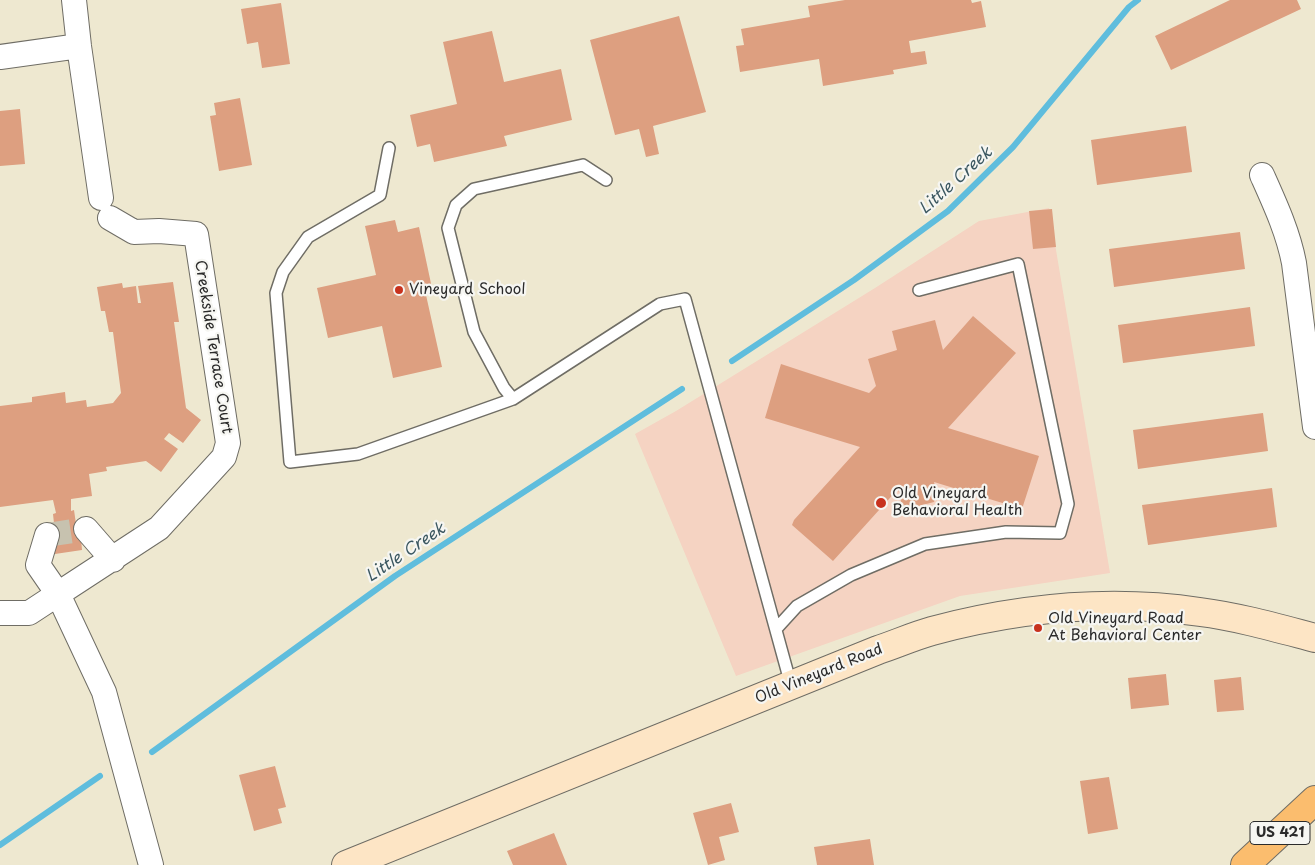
<!DOCTYPE html>
<html>
<head>
<meta charset="utf-8">
<style>
	body { margin:0 }
	canvas { display:block; background:#eee8d0 }
</style>
</head>
<body>
<canvas width="1315" height="865"></canvas>
<script>
const ctx = document.querySelector('canvas').getContext('2d');
ctx.lineJoin = 'round';
function fill(path, color) {
  ctx.fillStyle = color;
  ctx.fill(path, 'evenodd');
}
function stroke(path, color, width, dash) {
  ctx.strokeStyle = color;
  ctx.lineWidth = width;
  ctx.lineCap = dash ? 'butt' : 'round';
  ctx.setLineDash(dash || []);
  ctx.stroke(path);
}
function label(font, color, halo, rows, align = 'center') {
  ctx.font = font + ' "Playpen Sans",sans-serif';
  ctx.lineWidth = 4.5;
  ctx.setLineDash([]);
  ctx.textBaseline = 'middle';
  ctx.strokeStyle = halo;
  ctx.fillStyle = color;
  for (const [text, x, y, turn = 0] of rows) {
    ctx.save();
    ctx.translate(x, y);
    ctx.rotate((+turn || 0) * Math.PI / 180);
    ctx.textAlign = isNaN(turn) ? turn : align;
    if (halo) ctx.strokeText(text, 0, 0);
    ctx.fillText(text, 0, 0);
    ctx.restore();
  }
}
fill(new Path2D(`
	M 1049,208 L 1110,573 L 960,596 L 736,676 L 635,434 L 676,411 L 875,288 L 979,221 Z`), '#f5d3c2');
stroke(new Path2D(`
	M 732,361 L 854,280 L 948,211 L 1013,147 L 1129,7 L 1138,0
	M 152,752 L 395,576 L 682,389
	M 0,845 L 100,776`), '#5fbddd', 6);
fill(new Path2D(`
	M 845,0 L 971,0 L 972,3 L 981,1 L 986,27 L 909,41 L 911,53 L 925,51 L 927,64 L 893,70 L 894,74 L 823,86 L 819,59 L 740,72 L 736,46 L 744,45 L 741,29 L 810,17 L 808,6 Z
	M 1230,0 L 1297,0 L 1301,9 L 1171,70 L 1155,36 Z
	M 281,3 L 290,64 L 262,68 L 258,42 L 247,44 L 241,9 Z
	M 679,16 L 706,112 L 653,126 L 659,154 L 646,157 L 639,129 L 615,135 L 590,40 Z
	M 492,31 L 504,82 L 561,69 L 572,120 L 504,136 L 507,146 L 434,162 L 430,144 L 417,147 L 410,115 L 457,104 L 443,42 Z
	M 240,98 L 252,165 L 219,171 L 210,116 L 216,115 L 214,103 Z
	M 20,109 L 25,164 L 0,166 L 0,111 Z
	M 1186,126 L 1192,172 L 1097,185 L 1091,140 Z
	M 1052,209 L 1056,247 L 1033,249 L 1029,211 Z
	M 395,220 L 398,232 L 419,227 L 433,293 L 426,295 L 442,367 L 393,378 L 382,326 L 328,338 L 317,288 L 376,275 L 365,226 Z
	M 1240,232 L 1245,269 L 1114,287 L 1109,249 Z
	M 173,282 L 179,322 L 174,322 L 186,408 L 201,420 L 183,443 L 169,433 L 164,439 L 178,449 L 161,472 L 146,461 L 106,467 L 107,471 L 89,474 L 92,496 L 71,499 L 71,511 L 74,510 L 78,538 L 81,538 L 82,550 L 55,554 L 53,542 L 56,542 L 53,514 L 56,513 L 53,500 L 0,507 L 0,406 L 32,402 L 32,397 L 65,392 L 66,403 L 86,400 L 87,407 L 113,403 L 121,393 L 113,332 L 109,332 L 105,311 L 101,311 L 97,287 L 122,283 L 123,288 L 136,286 L 138,303 L 141,303 L 138,286 Z
	M 1250,307 L 1255,346 L 1123,363 L 1118,325 Z
	M 973,316 L 1016,353 L 948,428 L 1039,456 L 1022,509 L 934,482 L 937,494 L 934,502 L 903,510 L 898,489 L 833,561 L 792,525 L 794,520 L 860,447 L 765,418 L 781,364 L 869,393 L 876,386 L 868,359 L 897,350 L 892,331 L 935,320 L 943,350 Z
	M 1263,413 L 1268,451 L 1138,469 L 1133,430 Z
	M 1272,488 L 1277,527 L 1148,545 L 1142,505 Z
	M 1166,674 L 1169,705 L 1131,709 L 1128,678 Z
	M 1241,677 L 1244,710 L 1217,712 L 1214,680 Z
	M 275,766 L 286,807 L 278,809 L 282,823 L 254,831 L 239,775 Z
	M 1109,777 L 1118,829 L 1088,834 L 1080,781 Z
	M 731,803 L 739,832 L 719,837 L 725,860 L 708,865 L 693,813 Z
	M 554,833 L 567,865 L 513,865 L 507,851 Z
	M 870,839 L 874,865 L 817,865 L 814,847 Z`), '#dd9f80');
stroke(new Path2D(`
	M 47,535 L 86,529`), '#c7c2af', 24, [24, 12]);
const lane = new Path2D(`
	M 389,148 L 380,195 L 308,237 L 283,272 L 276,293 L 290,462 L 358,454 L 513,399 L 660,304 L 685,299 L 791,685
	M 513,399 L 504,388 L 474,332 L 448,228 L 456,205 L 474,189 L 583,165 L 606,180
	M 776,629 L 797,606 L 851,575 L 925,544 L 1006,532 L 1060,533 L 1068,504 L 1018,264 L 919,290`);
const street = new Path2D(`
	M 74,0 L 79,46 L 101,198
	M 0,57 L 79,46
	M 1262,175 C 1275,204 1288,232 1294,263 L 1315,427
	M 110,218 L 134,232 L 159,231 L 196,234 L 228,443 L 224,457 L 159,528 L 58,594 L 104,692 L 151,865
	M 86,529 L 113,560
	M 0,613 L 29,613 L 58,594 L 38,565 L 47,535`);
const secondary = new Path2D(`
	M 346,865 L 878,650 C 896,644 914,636 932,631 C 1018,608 1111,599 1200,612 C 1239,617 1277,628 1315,638`);
const highway = new Path2D(`
	M 1245,865 L 1315,800`);
stroke(lane, '#6f6d65', 14);
stroke(street, '#6f6d65', 26);
stroke(secondary, '#6f6d65', 30);
stroke(highway, '#6f6d65', 30);
stroke(lane, '#fff', 11);
stroke(street, '#fff', 24);
stroke(secondary, '#fde5c5', 28);
stroke(highway, '#fbbd6e', 28);
for (const [x, y, r, color] of [
	[399,290,5,"#c8321e"],
	[881,503,6,"#c8321e"],
	[1038,628,5,"#c8321e"]
]) {
  const dot = new Path2D();
  dot.arc(x, y, r, 0, 2 * Math.PI);
  ctx.fillStyle = color;
  ctx.fill(dot);
  stroke(dot, '#f6f6f2', 2);
}
for (const [x, y, w] of [
	[1280,833,60]
]) {
  const box = new Path2D();
  box.roundRect(x - w / 2, y - 11.5, w, 23, 4);
  ctx.fillStyle = '#f6f6f2';
  ctx.fill(box);
  stroke(box, '#2b2b2b', 1);
}
label('bold 14px', '#2b2b2b', null, [
	["US 421",1280,833]
]);
label('15px', '#2b2b2b', '#f6f6f2', [
	["Vineyard School",409,290],
	["Old Vineyard",892,494],
	["Behavioral Health",892,511],
	["Old Vineyard Road",1048,619],
	["At Behavioral Center",1048,636]
], 'left');
label('15px', '#2b2b2b', '#f6f6f2', [
	["Creekside Terrace Court",213,347,81],
	["Old Vineyard Road",819,674,-22]
]);
label('italic 16px', '#3b5760', '#f6f6f2', [
	["Little Creek",956,181,-42],
	["Little Creek",406,553,-34]
]);
</script>
</body>
</html>
